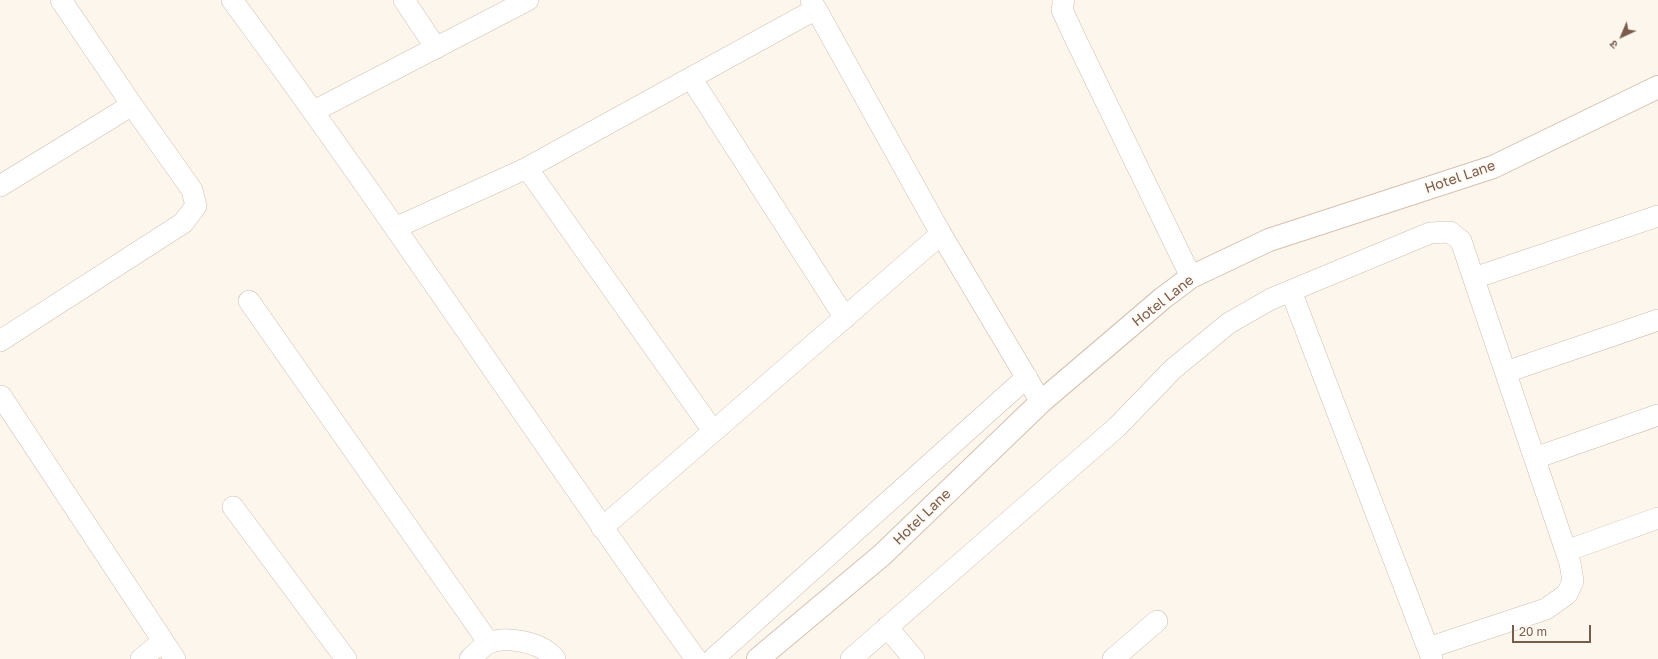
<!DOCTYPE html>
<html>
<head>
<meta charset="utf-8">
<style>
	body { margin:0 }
	#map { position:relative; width:1658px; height:659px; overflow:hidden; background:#fdf6ec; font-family:"Golos Text","Noto Sans Devanagari",sans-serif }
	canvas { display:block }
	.north { position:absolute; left:1602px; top:16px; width:40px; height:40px; -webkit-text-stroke:3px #fffaf3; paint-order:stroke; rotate:224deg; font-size:11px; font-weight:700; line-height:16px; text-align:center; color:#7a5c4d }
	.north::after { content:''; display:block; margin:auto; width:14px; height:18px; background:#7a5c4d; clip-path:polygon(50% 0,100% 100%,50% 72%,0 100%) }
	.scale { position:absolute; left:1512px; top:625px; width:79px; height:18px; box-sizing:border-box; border:2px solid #7a5c4d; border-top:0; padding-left:5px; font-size:12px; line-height:14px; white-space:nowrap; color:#7a5c4d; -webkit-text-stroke:3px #fffaf3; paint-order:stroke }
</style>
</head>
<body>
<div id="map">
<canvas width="1658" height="659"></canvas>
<div class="north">उ</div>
<div class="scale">20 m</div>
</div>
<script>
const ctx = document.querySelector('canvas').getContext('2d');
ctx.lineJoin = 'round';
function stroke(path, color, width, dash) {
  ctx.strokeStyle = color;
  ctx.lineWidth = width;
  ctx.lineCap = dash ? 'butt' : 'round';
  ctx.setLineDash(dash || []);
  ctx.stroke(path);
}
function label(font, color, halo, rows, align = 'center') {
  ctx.font = font + ' "Golos Text",sans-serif';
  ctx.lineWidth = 4;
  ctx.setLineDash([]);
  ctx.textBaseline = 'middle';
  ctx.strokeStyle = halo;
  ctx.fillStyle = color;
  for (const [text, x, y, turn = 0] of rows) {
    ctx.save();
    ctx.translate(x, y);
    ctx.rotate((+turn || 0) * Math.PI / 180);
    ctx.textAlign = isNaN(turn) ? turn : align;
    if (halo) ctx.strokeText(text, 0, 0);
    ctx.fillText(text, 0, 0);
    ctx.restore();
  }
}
const street = new Path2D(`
	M 232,0 C 392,216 539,441 696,659
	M 404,0 L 436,48
	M 811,0 L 941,234 L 1041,402
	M 1064,0 L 1062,10 L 1076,40 L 1191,277
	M 691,78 L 845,318
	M 314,111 L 528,0
	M 527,168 L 816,9
	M 0,186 L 132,105
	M 395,228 L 527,168 L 713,431
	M 1474,278 L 1658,216
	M 1291,291 L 1432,659
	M 249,301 L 489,643
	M 0,341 L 183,223 L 196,206 L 192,190 L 132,105 L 61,0
	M 1506,372 L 1658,320
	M 1,396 L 175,659
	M 1535,458 L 1658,415
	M 233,507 L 346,659
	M 602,528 L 941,234
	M 1566,551 L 1658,518
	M 887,627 L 914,659
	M 141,659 L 163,641
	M 470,659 C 476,654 482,646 489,643 C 508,635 543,643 555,659
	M 713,659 L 1027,377
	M 851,659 L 1117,427 L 1173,369 L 1229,323 L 1271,299 L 1430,233 L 1450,232 L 1461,241 L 1570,563 L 1573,581 L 1567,594 L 1546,609 L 1428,648
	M 1113,659 L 1157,621`);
const secondary = new Path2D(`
	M 758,659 L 882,555 L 1041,402 L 1163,298 L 1191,277 L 1269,240 L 1493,167 L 1658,87`);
stroke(street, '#d1beb0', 22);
stroke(secondary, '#d6c0b0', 24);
stroke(street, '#fff', 21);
stroke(secondary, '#fff', 22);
label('14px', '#7a5c4d', '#fffaf3', [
	["Hotel Lane",1460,177,-19],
	["Hotel Lane",1163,301,-38],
	["Hotel Lane",922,517,-44]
]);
</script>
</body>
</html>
